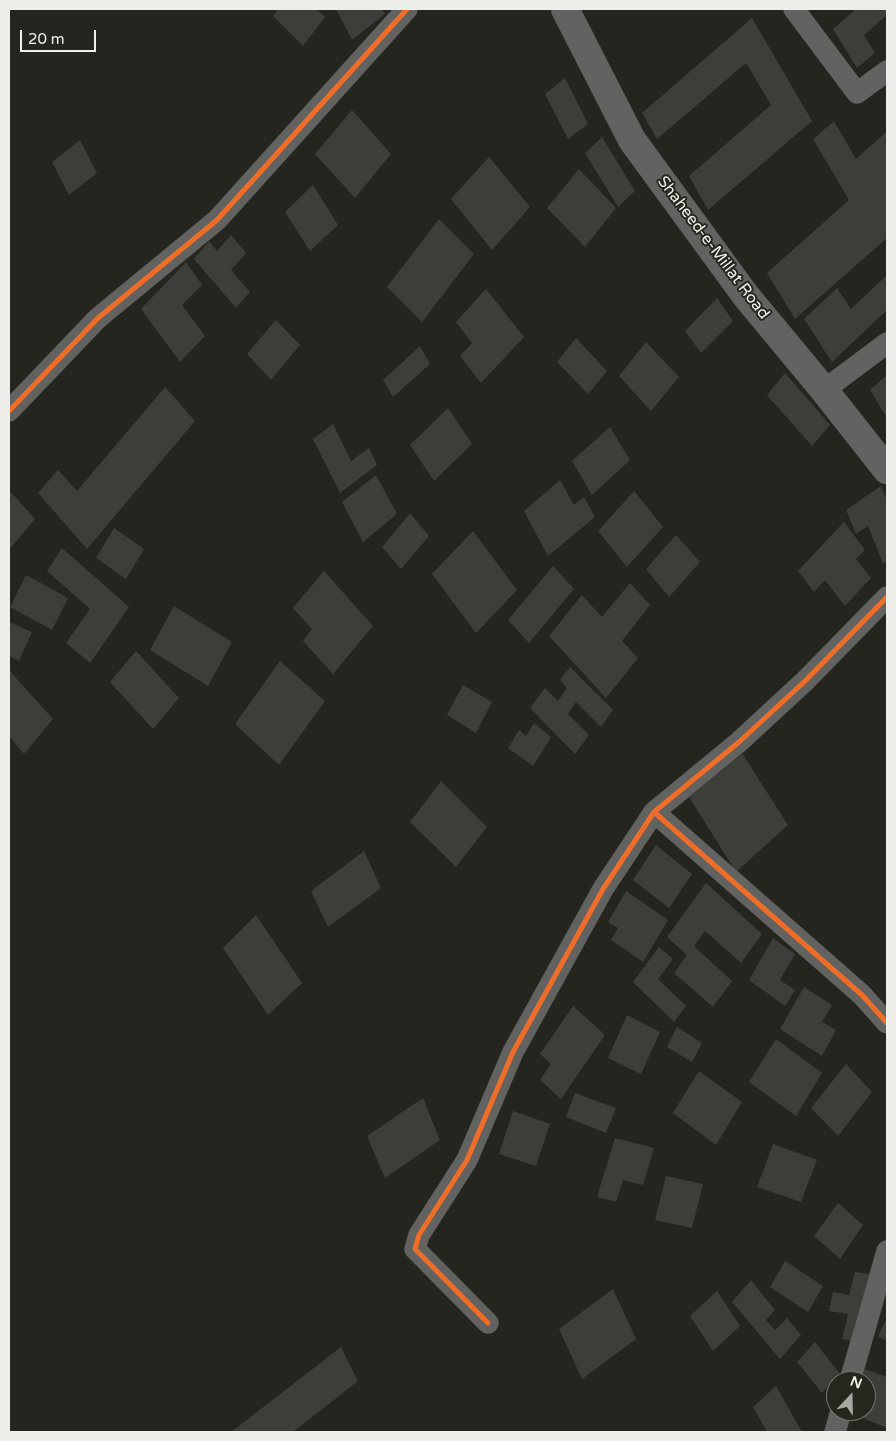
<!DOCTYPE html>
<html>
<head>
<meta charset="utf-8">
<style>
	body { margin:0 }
	#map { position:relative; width:896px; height:1441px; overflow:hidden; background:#252520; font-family:"Varela Round",sans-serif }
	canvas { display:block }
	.frame { position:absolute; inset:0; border:10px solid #eeeeea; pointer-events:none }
	.north { position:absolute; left:826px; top:1371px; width:50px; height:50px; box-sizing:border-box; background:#26261f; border:1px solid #767670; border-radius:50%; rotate:21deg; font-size:14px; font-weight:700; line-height:20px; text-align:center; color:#eeeeea }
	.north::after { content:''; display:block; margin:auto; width:18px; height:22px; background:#a8a8a3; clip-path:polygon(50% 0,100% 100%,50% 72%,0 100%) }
	.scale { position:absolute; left:20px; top:30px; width:76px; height:22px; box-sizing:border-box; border:2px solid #eeeeea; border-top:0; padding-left:6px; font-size:15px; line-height:18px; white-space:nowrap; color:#eeeeea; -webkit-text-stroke:4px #26261f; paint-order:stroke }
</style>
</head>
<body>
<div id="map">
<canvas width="896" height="1441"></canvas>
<div class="frame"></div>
<div class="north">N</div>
<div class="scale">20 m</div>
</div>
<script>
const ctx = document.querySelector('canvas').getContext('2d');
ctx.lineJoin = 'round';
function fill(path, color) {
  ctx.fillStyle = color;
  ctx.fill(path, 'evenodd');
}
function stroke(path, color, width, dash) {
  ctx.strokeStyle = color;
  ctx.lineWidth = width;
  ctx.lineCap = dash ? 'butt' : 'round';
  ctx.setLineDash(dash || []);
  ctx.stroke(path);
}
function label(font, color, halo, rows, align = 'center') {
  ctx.font = font + ' "Varela Round",sans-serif';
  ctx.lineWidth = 4;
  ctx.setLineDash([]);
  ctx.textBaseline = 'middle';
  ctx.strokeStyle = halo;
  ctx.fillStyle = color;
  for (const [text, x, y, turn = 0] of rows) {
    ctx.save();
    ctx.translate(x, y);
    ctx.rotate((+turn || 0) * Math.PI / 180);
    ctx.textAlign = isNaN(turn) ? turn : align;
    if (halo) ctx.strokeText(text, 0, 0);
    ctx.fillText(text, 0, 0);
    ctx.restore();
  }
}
fill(new Path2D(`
	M 278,9 L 316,9 L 325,17 L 303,46 L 273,16 Z
	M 336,9 L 382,9 L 385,14 L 352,40 Z
	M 856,9 L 887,9 L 887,15 L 864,35 L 875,53 L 857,68 L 833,29 Z
	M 752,18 L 812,121 L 708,210 L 689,176 L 771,105 L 746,63 L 657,139 L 642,113 Z
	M 565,78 L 588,124 L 568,139 L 545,94 Z
	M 352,110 L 391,154 L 355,198 L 315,154 Z
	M 834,121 L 856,159 L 886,132 L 887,134 L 887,238 L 795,319 L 767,273 L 849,200 L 813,139 Z
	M 602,137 L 635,191 L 618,207 L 585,153 Z
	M 80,140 L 97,173 L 69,195 L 52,162 Z
	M 489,157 L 530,207 L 492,250 L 451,199 Z
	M 579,169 L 616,208 L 585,247 L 547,208 Z
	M 313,185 L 338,225 L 310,251 L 285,212 Z
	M 439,219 L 474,254 L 422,322 L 387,287 Z
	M 231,235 L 246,253 L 231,270 L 250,292 L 236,308 L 194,259 L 209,241 L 217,251 Z
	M 186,262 L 202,285 L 182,305 L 205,336 L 180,362 L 141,309 Z
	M 887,275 L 887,310 L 832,362 L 804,319 L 837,288 L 851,309 Z
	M 486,289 L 524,337 L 481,383 L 460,356 L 472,343 L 456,322 Z
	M 717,298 L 733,321 L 701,353 L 685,331 Z
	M 276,320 L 300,345 L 271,380 L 247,354 Z
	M 576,338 L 607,371 L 588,394 L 557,362 Z
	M 646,342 L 679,377 L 651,411 L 619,376 Z
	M 420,346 L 430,364 L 393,397 L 383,380 Z
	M 785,373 L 830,425 L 812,446 L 767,395 Z
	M 887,375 L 887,418 L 870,390 Z
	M 165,387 L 195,421 L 87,549 L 38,493 L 58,470 L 77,491 Z
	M 448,408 L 472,444 L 434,481 L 410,445 Z
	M 333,424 L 351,461 L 369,448 L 377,465 L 340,493 L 313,439 Z
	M 610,427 L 630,460 L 592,495 L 572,461 Z
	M 376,475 L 397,514 L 363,542 L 342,502 Z
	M 560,480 L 574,505 L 584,497 L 595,517 L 548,556 L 524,511 Z
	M 881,486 L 887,501 L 887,561 L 883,564 L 868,526 L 856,534 L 846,510 Z
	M 9,490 L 35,519 L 9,550 Z
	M 634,491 L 663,527 L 627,567 L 598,531 Z
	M 410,513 L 429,536 L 401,569 L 382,547 Z
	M 844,522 L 865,550 L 856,559 L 871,578 L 845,606 L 825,580 L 814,592 L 798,571 Z
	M 114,528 L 144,549 L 126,579 L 96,558 Z
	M 473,531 L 517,590 L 476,633 L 432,574 Z
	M 676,535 L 700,562 L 669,597 L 646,569 Z
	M 62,548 L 129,607 L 90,663 L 66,643 L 90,609 L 47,571 Z
	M 553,566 L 574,589 L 529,643 L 508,620 Z
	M 324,571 L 373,626 L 333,674 L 303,641 L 312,629 L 293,608 Z
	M 26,575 L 68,598 L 52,630 L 10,607 Z
	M 630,583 L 650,605 L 622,641 L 638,658 L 606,698 L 549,636 L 582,595 L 602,617 Z
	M 174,606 L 232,642 L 208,686 L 150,650 Z
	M 9,622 L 32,632 L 19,661 L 9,656 Z
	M 136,651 L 179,698 L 153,729 L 110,682 Z
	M 280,661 L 325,701 L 279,765 L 235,724 Z
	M 570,667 L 613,710 L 601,727 L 576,702 L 568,714 L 589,735 L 575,754 L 530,708 L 545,688 L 558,701 L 567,688 L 560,680 Z
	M 9,670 L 53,719 L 24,754 L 9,736 Z
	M 463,685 L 492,702 L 476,733 L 447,715 Z
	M 534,723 L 551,737 L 533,766 L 508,748 L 519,730 L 526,736 Z
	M 740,750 L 788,825 L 736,872 L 689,797 Z
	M 441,781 L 487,827 L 456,867 L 410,822 Z
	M 656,845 L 692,874 L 669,908 L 633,880 Z
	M 364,851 L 381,888 L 328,927 L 311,891 Z
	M 706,883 L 762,934 L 741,963 L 705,931 L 694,946 L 732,981 L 713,1007 L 674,973 L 687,955 L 667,937 Z
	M 626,891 L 668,920 L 643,962 L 611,940 L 618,928 L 608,922 Z
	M 256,915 L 302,983 L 268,1015 L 223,948 Z
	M 773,938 L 795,954 L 780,980 L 795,990 L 785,1006 L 749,980 Z
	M 659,947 L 673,959 L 658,979 L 686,1006 L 674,1022 L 633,982 Z
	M 804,987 L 832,1005 L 822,1022 L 836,1030 L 822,1056 L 780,1029 Z
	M 573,1006 L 605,1035 L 561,1099 L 540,1080 L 551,1064 L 540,1054 Z
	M 627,1015 L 660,1032 L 641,1074 L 608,1058 Z
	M 677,1027 L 702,1043 L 692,1062 L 667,1047 Z
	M 776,1039 L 822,1073 L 796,1116 L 749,1082 Z
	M 846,1064 L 872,1092 L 838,1136 L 811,1108 Z
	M 699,1071 L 742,1102 L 716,1145 L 673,1113 Z
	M 575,1093 L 616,1108 L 606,1133 L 566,1117 Z
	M 423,1098 L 440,1140 L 385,1178 L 367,1136 Z
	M 513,1111 L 550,1124 L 536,1166 L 499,1154 Z
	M 615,1138 L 654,1148 L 643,1185 L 623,1180 L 616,1202 L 597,1197 Z
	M 773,1144 L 817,1160 L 801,1202 L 757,1187 Z
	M 666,1176 L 703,1184 L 692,1228 L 655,1220 Z
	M 838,1203 L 863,1225 L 840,1259 L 814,1236 Z
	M 785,1261 L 823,1286 L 808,1312 L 770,1287 Z
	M 855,1272 L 869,1274 L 853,1341 L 842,1339 L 848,1314 L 829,1311 L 833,1292 L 849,1295 Z
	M 751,1280 L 775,1310 L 766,1320 L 775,1330 L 787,1318 L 801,1335 L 780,1359 L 732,1302 Z
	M 613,1289 L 636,1339 L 582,1379 L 559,1329 Z
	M 717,1291 L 740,1326 L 713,1351 L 690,1316 Z
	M 887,1317 L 887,1341 L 878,1337 Z
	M 815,1342 L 840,1374 L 822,1393 L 797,1362 Z
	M 341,1347 L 358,1381 L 293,1432 L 231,1432 Z
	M 865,1369 L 887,1377 L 887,1428 L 848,1412 L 848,1411 L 866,1411 L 866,1381 L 860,1381 Z
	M 776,1386 L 802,1432 L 767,1432 L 753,1407 Z`), '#3d3d39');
const street = new Path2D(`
	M 794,9 L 857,93 L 887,71
	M 824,390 L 887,343
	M 9,411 L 98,318 L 217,220 L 407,9
	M 654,812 L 862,995 L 887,1023
	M 488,1323 L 415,1249 L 419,1235 L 467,1160 L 513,1052 L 603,889 L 654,812 L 739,742 L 805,681 L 887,597
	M 850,1381 L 887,1251
	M 835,1432 L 841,1411`);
const secondary = new Path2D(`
	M 565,9 L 632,140 L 746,296 L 824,390 L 887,470`);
stroke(street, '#3f3f3b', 22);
stroke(secondary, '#3f3f3b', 29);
stroke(street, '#626260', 21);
stroke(secondary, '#626260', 28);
stroke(new Path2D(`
	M 9,411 L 98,318 L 217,220 L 407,9
	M 654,812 L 862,995 L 887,1023
	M 488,1323 L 415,1249 L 419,1235 L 467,1160 L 513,1052 L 603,889 L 654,812 L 739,742 L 805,681 L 887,597`), '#ee6e29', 5);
label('16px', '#eeeeea', '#26261f', [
	["Shaheed-e-Millat Road",713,248,53]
]);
</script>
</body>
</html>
